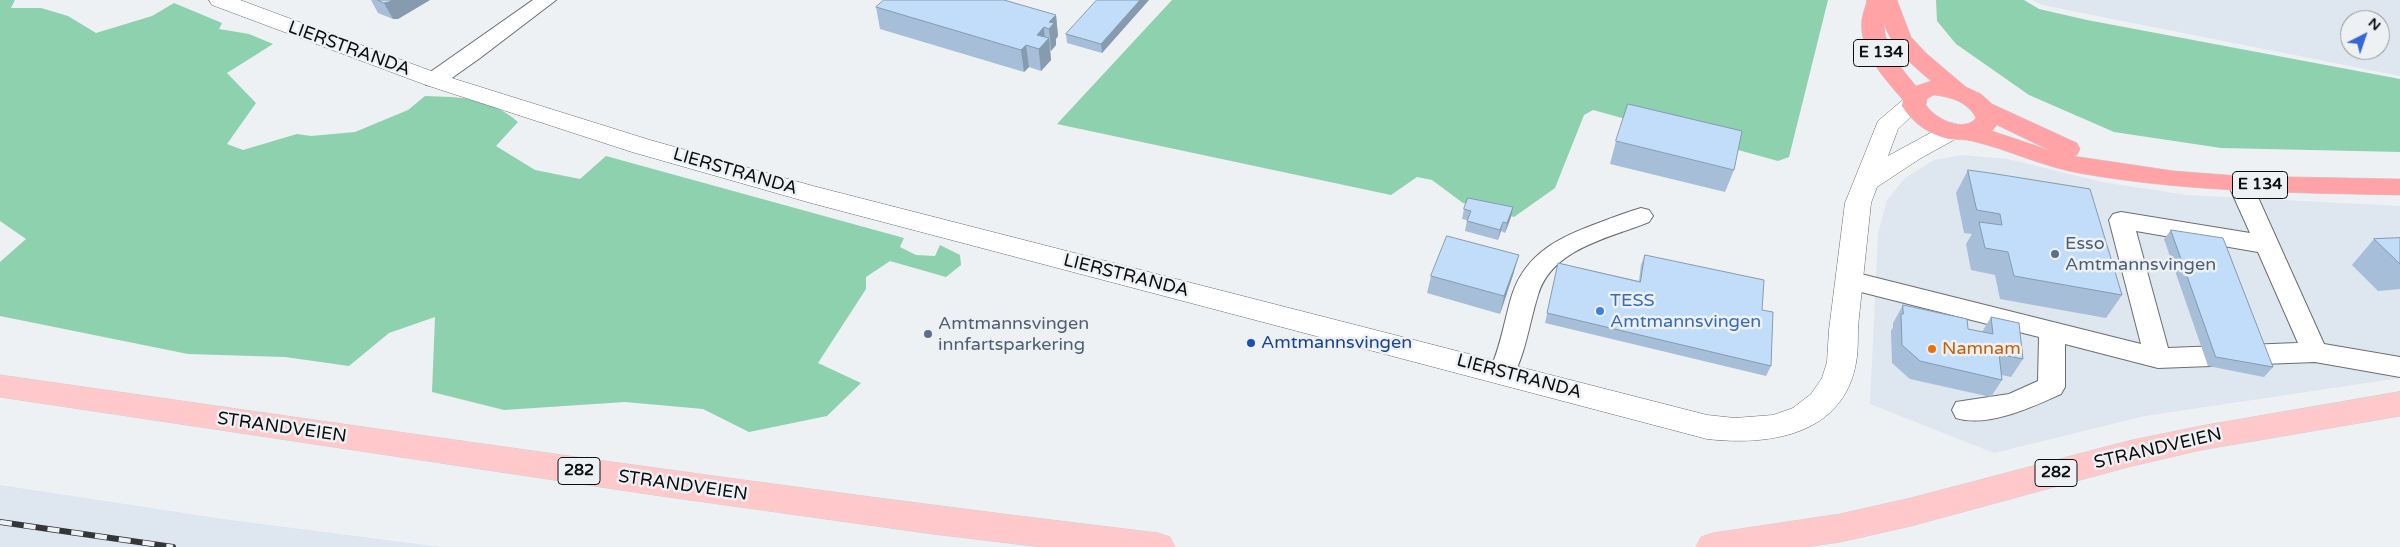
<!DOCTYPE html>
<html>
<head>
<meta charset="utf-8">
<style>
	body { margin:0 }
	#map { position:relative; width:2400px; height:547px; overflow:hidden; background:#eef1f4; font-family:"Varela Round",sans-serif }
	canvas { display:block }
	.north { position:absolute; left:2340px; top:10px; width:50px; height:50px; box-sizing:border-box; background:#eef1f4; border:1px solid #949698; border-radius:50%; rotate:41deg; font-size:14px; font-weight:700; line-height:20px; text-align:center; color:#0c0d0e }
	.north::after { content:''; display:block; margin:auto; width:18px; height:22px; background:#3567d6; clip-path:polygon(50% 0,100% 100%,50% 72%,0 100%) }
</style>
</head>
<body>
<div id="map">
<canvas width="2400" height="547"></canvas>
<div class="north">N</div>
</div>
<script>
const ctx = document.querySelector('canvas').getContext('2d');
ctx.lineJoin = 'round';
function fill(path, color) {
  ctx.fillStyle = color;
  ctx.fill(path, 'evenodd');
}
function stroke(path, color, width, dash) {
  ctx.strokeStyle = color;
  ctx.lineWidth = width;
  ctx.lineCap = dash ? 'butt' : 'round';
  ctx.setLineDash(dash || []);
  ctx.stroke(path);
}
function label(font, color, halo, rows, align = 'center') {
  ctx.font = font + ' "Varela Round",sans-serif';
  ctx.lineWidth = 5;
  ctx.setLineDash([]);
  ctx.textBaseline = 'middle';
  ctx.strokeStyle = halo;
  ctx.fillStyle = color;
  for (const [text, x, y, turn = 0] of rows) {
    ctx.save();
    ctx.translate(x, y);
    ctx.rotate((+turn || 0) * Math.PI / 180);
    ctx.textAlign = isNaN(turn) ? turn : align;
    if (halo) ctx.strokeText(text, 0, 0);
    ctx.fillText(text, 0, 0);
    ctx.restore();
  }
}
fill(new Path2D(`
	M 2033,0 L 2400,0 L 2400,76 L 2042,5 ZM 2350,20 L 2380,20 L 2380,50 L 2350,50 Z
	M 1962,155 L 2008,159 L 2102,182 L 2187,195 L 2400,206 L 2400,378 L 2145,416 L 1994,453 L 1870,404 L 1878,233 L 1887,200 L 1905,178 L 1934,160 Z
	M 0,485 L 223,519 L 441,547 L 0,547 Z`), '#dee6ef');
fill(new Path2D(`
	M 0,0 L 15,0 L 11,8 L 41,8 L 68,16 L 96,33 L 152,16 L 174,3 L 222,23 L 219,29 L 249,34 L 273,44 L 227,73 L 256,103 L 227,144 L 243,150 L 297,134 L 311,136 L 355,132 L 408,110 L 425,96 C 461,97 489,97 518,122 L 496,146 L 535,170 L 580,179 L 606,156 L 904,238 L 900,247 L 916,255 L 935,256 L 940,245 L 960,255 L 961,265 L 946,277 L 890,261 L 866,277 L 866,289 L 818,363 L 861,383 L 827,416 L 749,432 L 703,409 L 625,402 L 504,410 L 432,392 L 435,317 L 389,333 L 349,366 L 285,357 L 188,354 L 0,316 L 0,262 L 26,239 L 0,221 Z
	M 1172,0 L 1828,0 L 1789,157 L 1778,161 L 1593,110 L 1584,115 L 1555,188 L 1514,217 L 1463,203 L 1432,180 L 1417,177 L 1391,195 L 1057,124 Z
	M 1936,0 L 2024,0 L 2039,9 L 2087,20 L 2400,79 L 2400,152 L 2221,148 L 2114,132 L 2029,95 L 1956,44 L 1937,21 Z`), '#8dd1af');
const lane = new Path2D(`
	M 533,0 L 556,0 L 480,58 L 442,85 L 434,86 L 426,85 L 423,80 L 426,75 Z
	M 2240,176 L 2248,179 L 2252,184 L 2324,344 L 2400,357 L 2400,377 L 2315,362 L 2158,368 L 2065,344 L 2065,387 L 2061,394 C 2032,407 1988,428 1956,418 L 1952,410 L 1956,402 L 2009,394 L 2038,381 L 2039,337 L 1849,289 L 1840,286 L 1836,280 L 1840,274 L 1849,271 L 2141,344 L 2109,220 L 2113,214 L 2121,212 L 2250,233 L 2228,184 L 2232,179 ZM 2136,231 L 2258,252 L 2298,343 L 2168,348 Z
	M 1641,208 L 1649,210 L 1653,216 L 1649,222 C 1610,238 1552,248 1538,295 C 1529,324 1526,352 1512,379 L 1502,382 L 1492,379 L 1489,372 C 1501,347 1504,321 1512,295 C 1526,252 1562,236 1601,222 C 1614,217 1627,212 1641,208 Z`);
const street = new Path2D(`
	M 209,0 L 240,0 L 442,75 L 650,140 L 813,186 L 1707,415 L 1735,418 L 1773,415 L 1793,408 L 1811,394 L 1822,378 L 1827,362 L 1829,330 L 1845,203 L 1878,121 L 1904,99 L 1912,97 L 1920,99 L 1924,104 L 1898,129 L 1888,156 L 1943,126 L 1952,123 L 1961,126 L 1964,131 L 1961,136 L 1921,158 L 1877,187 L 1871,203 C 1867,241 1863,279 1859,317 C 1857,332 1859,348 1856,363 C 1843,436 1768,446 1707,439 L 811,203 L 632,152 L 426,85 L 212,5 Z`);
const primary = new Path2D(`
	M 0,375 C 386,430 771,487 1158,533 L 1170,537 L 1175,547 L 1042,547 L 933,534 L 654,495 L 0,397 Z
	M 2400,392 L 2400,416 L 2201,450 L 2128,467 L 1911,526 L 1840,542 L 1806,547 L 1696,547 L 1701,537 L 1713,533 L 1840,514 L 1911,498 L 2128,441 L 2201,426 Z`);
const highway = new Path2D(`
	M 1867,0 L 1897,0 L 1911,37 L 1927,54 L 1966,87 L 1981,94 L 1992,104 L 2077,143 L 2080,149 L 2077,155 L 2073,156 L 2174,171 L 2240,176 L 2400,179 L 2400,195 C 2294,193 2189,192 2084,174 C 2045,168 2010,150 1972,141 C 1965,139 1957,140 1949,139 C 1928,134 1914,124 1902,106 L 1903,100 C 1884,78 1858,50 1862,19 C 1863,12 1866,6 1867,0 ZM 1884,24 C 1893,49 1911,64 1931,81 L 1916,86 C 1901,68 1885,49 1884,24 ZM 1934,95 C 1951,97 1968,102 1976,118 C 1964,133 1935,119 1926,105 L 1927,99 ZM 1997,125 L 2049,150 L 1992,131 Z`);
stroke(lane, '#6b6e70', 2);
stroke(street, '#6b6e70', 1);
stroke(primary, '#cecfcf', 1);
stroke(highway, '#cecfcf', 1);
fill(lane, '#fff');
fill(street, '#fff');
fill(primary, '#ffc8ca');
fill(highway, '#ffa3a7');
const rail = new Path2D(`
	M 0,522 L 173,547`);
stroke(rail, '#353637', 6);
stroke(rail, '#eef1f4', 4.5, [12]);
fill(new Path2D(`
	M 371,0 L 430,0 L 398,19 L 393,19 L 378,13 Z
	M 1149,0 L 1102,53 L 1067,43 L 1066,34 Z
	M 876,7 L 1056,15 L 1058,36 L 1056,39 L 1056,45 L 1051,51 L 1050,50 L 1051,60 L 1041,71 L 1029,67 L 1024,72 L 880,29 Z
	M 1616,141 L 1734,170 L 1725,192 L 1610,164 Z
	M 1968,170 L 2122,295 L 2106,318 L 2000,299 L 1995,275 L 1971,270 L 1966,244 L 1972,234 L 1964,233 L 1956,193 Z
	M 1513,207 L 1511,217 L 1505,233 L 1501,231 L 1498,240 L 1465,231 L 1467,220 L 1462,219 L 1464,209 Z
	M 2171,230 L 2273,367 L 2264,377 L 2208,366 L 2164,239 Z
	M 2400,238 L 2400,289 L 2378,291 L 2352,265 L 2374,239 Z
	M 1645,255 L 1762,310 L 1771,366 L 1766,376 L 1545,323 L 1558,263 L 1639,281 L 1641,265 Z
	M 1514,272 L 1500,314 L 1427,293 L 1431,276 Z
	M 1903,305 L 1968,329 L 1982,332 L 1991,317 L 2023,359 L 2011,377 L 2002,375 L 2002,380 L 1991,397 L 1910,379 L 1892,363 L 1891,331 L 1893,327 L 1893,323 Z`), '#a6bed7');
fill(new Path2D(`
	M 392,0 L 430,0 L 398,19 L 393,19 L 384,3 Z
	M 1140,0 L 1149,0 L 1102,53 L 1101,44 Z
	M 1056,15 L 1058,36 L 1056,39 L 1056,45 L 1051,51 L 1049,29 L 1049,22 Z
	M 1044,27 L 1045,42 L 1049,38 L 1051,60 L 1041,71 L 1037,35 Z
	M 1026,45 L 1029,67 L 1024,72 L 1021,50 Z
	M 1513,207 L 1511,217 L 1505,233 L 1507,223 Z
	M 1503,222 L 1501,231 L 1498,240 L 1500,230 Z
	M 1519,255 L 1514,272 L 1500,314 L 1504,296 Z`), '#879baf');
const building = new Path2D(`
	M 378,0 L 392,0 L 389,2 L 384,3 Z
	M 884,0 L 1004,0 L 1056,15 L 1049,22 L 1054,23 L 1049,29 L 1044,27 L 1037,35 L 1049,38 L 1039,49 L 1026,45 L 1021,50 L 876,7 Z
	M 1097,0 L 1140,0 L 1101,44 L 1066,34 Z
	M 1628,104 L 1742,131 L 1734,170 L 1616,141 Z
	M 1968,170 L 1990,173 L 2090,189 L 2122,295 L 2014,276 L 2008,252 L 1985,248 L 1979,222 L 2002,225 L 2000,214 L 1977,210 Z
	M 1468,198 L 1513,207 L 1507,223 L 1503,222 L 1500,230 L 1467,221 L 1471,211 L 1464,209 Z
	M 2171,230 L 2223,238 L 2273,367 L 2216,357 Z
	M 1447,236 L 1519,255 L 1504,296 L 1431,276 Z
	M 2400,238 L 2400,264 L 2374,239 Z
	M 1645,255 L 1764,280 L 1762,310 L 1773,312 L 1771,366 L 1547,313 L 1558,263 L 1640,282 Z
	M 1903,305 L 1967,319 L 1968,329 L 1993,334 L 1991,317 L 2019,323 L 2023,359 L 1999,354 L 2002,380 L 1920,361 L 1902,345 L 1901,314 L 1903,314 Z`);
fill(building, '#c1ddfa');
stroke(building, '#879baf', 1);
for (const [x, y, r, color] of [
	[2055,254,5,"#5c6f8a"],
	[1600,311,5,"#3f7fe0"],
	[928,334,5,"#5c6f8a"],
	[1251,343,5,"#1a4fb4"],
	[1932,349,5,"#e8710a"]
]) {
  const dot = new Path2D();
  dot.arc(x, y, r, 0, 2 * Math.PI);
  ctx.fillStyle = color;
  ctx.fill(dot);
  stroke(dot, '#eef1f4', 2);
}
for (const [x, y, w] of [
	[1881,53,55],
	[2260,185,55],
	[579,471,42],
	[2056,473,42]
]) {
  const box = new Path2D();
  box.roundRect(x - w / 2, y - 13.5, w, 27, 4);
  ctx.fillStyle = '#eef1f4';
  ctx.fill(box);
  stroke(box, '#0c0d0e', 1);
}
label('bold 16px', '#0c0d0e', null, [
	["E 134",1881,53],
	["E 134",2260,185],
	["282",579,471],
	["282",2056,473]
]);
label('18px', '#0c0d0e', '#eef1f4', [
	["LIERSTRANDA",349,49,20],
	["LIERSTRANDA",735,172,16],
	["LIERSTRANDA",1126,276,14],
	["LIERSTRANDA",1519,377,15],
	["STRANDVEIEN",282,428,8],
	["STRANDVEIEN",2158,449,-13],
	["STRANDVEIEN",683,486,8]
]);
label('18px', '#4e5e75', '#eef1f4', [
	["Esso",2065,244],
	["Amtmannsvingen",2065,265],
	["Amtmannsvingen",938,324],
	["innfartsparkering",938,345]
], 'left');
label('18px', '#366cbe', '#eef1f4', [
	["TESS",1610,301],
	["Amtmannsvingen",1610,322]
], 'left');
label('18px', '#164399', '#eef1f4', [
	["Amtmannsvingen",1261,343]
], 'left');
label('18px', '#c56008', '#eef1f4', [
	["Namnam",1942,349]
], 'left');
</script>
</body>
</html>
